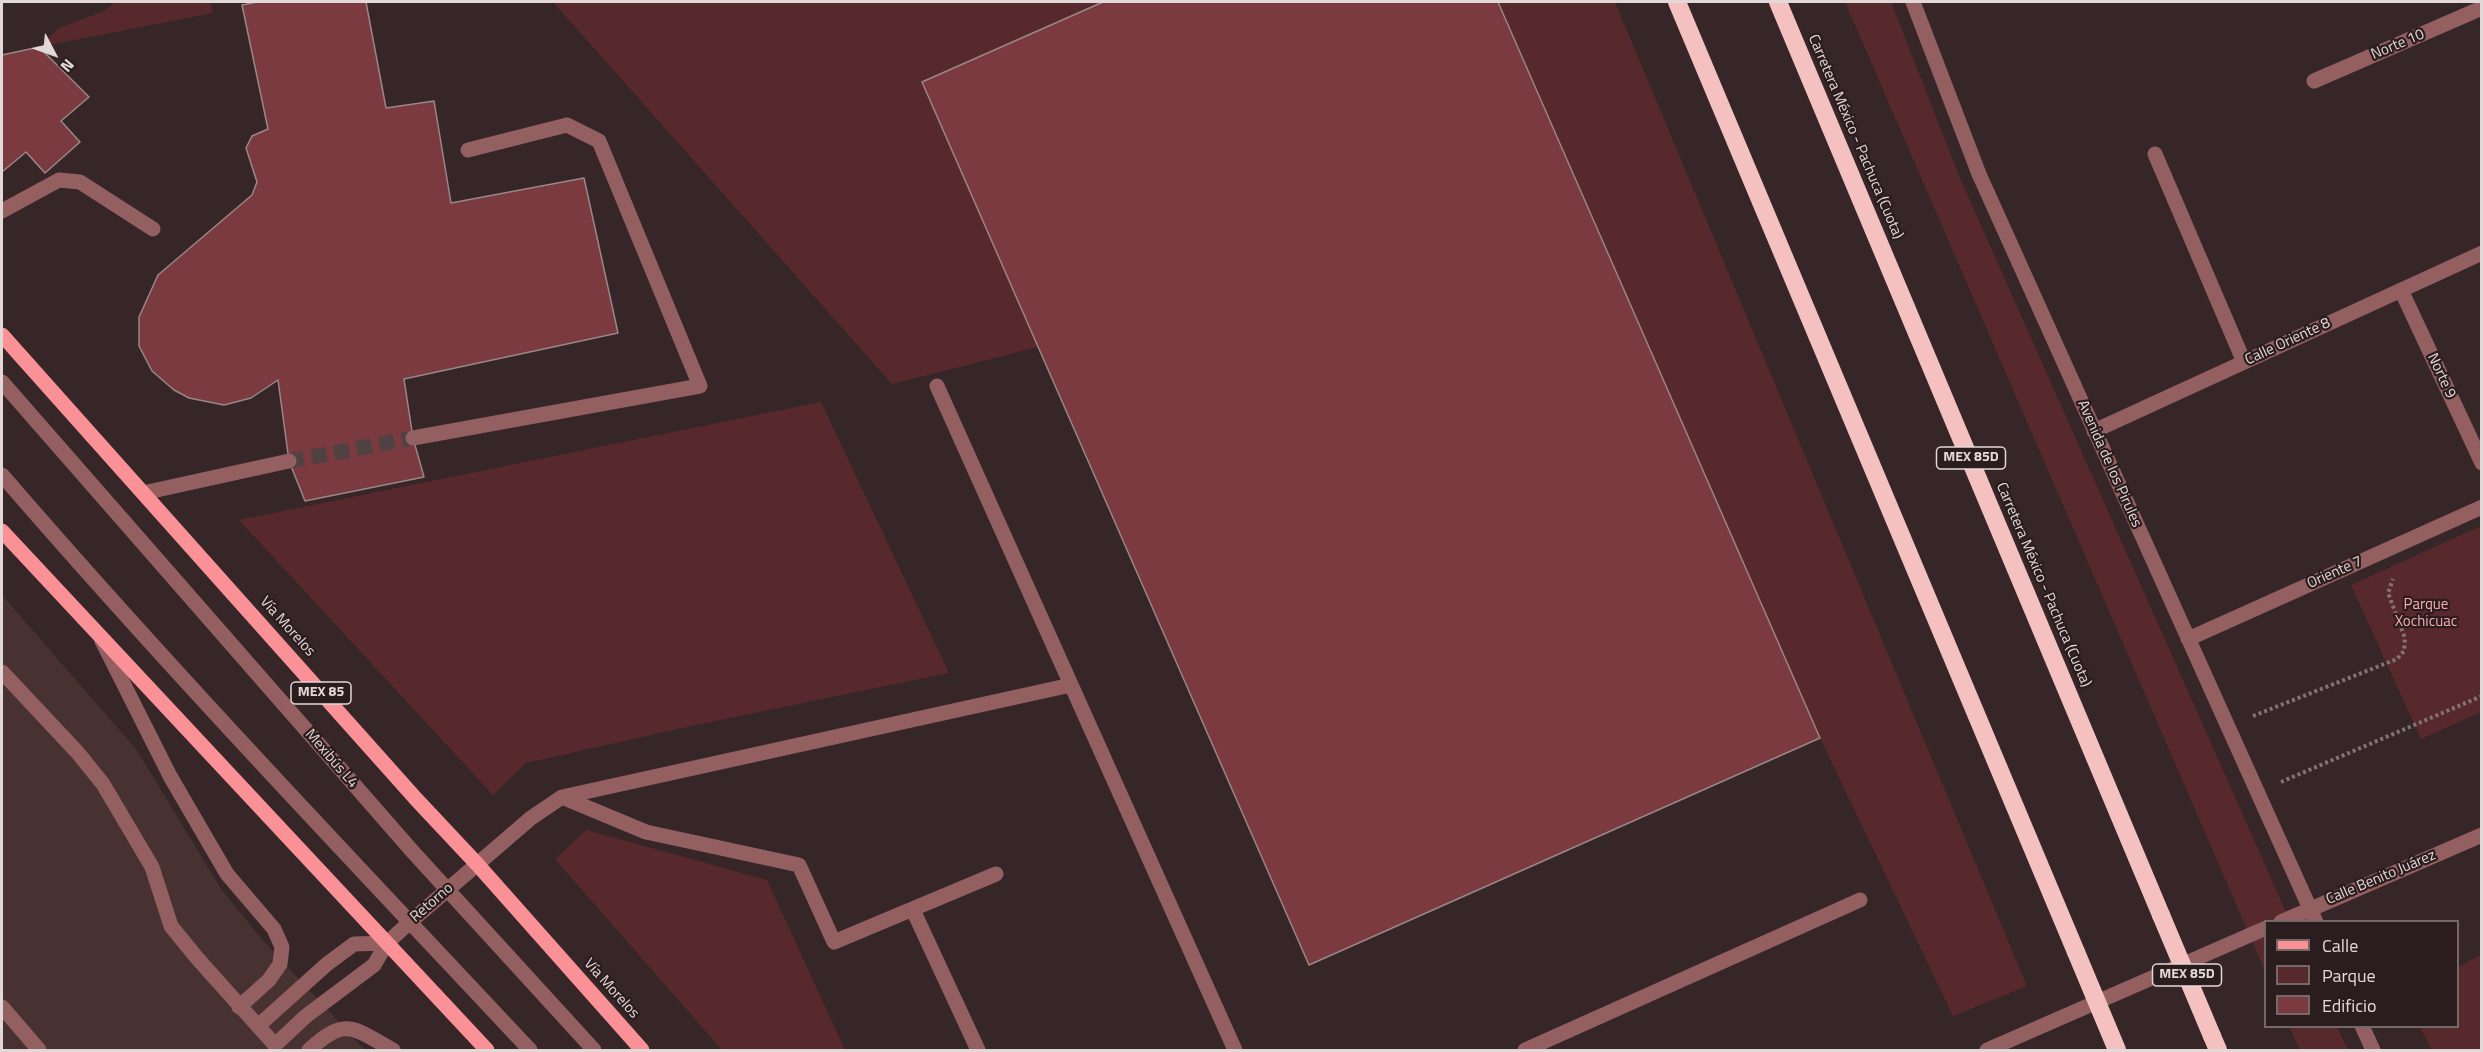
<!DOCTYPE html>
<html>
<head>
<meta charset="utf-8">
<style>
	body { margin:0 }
	#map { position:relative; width:2483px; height:1052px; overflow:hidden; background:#362627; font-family:"Titillium Web",sans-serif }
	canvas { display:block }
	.frame { position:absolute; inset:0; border:3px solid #e3d8d8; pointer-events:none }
	.legend { position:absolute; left:2264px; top:920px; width:195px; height:108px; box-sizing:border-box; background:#2b1d1d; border:2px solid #756868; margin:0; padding:8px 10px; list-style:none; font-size:18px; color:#e3d8d8 }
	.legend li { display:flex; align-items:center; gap:12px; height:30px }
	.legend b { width:30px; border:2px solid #756868 }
	.north { position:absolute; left:24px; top:24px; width:60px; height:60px; -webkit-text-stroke:4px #2b1d1d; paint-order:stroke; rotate:131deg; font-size:16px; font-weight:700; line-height:24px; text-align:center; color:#e3d8d8 }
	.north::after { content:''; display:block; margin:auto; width:21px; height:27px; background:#e3d8d8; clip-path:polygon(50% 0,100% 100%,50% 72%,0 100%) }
</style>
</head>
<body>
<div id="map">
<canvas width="2483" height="1052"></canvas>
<div class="frame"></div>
<ul class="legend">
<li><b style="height:8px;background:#fa9196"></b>Calle</li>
<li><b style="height:16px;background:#58292c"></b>Parque</li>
<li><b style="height:16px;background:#7b3a3f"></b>Edificio</li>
</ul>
<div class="north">N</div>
</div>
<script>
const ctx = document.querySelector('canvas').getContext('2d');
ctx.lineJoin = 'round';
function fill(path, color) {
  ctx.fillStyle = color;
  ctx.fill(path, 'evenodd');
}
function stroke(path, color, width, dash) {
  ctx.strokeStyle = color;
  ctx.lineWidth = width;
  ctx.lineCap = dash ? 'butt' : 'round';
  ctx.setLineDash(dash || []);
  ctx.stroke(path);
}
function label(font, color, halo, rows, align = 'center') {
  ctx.font = font + ' "Titillium Web",sans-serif';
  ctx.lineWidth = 4.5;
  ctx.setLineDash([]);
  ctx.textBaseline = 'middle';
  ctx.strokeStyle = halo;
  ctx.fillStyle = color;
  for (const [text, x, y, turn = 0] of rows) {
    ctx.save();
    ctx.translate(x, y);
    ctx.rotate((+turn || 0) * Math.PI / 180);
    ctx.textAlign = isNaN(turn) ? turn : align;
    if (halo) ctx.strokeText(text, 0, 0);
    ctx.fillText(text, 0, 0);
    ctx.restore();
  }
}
fill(new Path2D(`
	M 2,595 L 136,749 L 222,890 L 260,937 L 365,1050 L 2,1050 Z`), '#473131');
fill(new Path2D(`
	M 116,2 L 210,2 L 213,13 L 39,47 L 59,28 L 102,12 Z
	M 553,2 L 1103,2 L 922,82 L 1038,347 L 892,384 Z
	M 1499,2 L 1615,2 L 2027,986 L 1953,1016 L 1820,738 Z
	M 1845,2 L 1891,2 L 1960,178 L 2290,921 L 2266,922 L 2265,971 Z
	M 821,402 L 949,673 L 696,725 L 526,763 L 493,795 L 239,520 Z
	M 2481,526 L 2481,712 L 2421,739 L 2351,585 Z
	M 586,830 L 767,880 L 845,1050 L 722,1050 L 555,859 Z
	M 2481,955 L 2481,1050 L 2432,1050 L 2420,1027 L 2458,1026 L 2458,967 Z
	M 2289,1027 L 2337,1027 L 2348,1050 L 2300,1050 Z`), '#58292c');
const building = new Path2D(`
	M 257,2 L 366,2 L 386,108 L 434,101 L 451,203 L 584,178 L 618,333 L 404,379 L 413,438 L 424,477 L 305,501 L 289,461 L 278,380 L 251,398 L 224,405 L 189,398 L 174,390 L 152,371 L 139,346 L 139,317 L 158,275 L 252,195 L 257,182 L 246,148 L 252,136 L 268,129 L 242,5 Z
	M 1103,2 L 1498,2 L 1820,738 L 1309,965 L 922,82 Z
	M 39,47 L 89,97 L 61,121 L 80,142 L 45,173 L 26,152 L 2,172 L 2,55 Z`);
fill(building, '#7b3a3f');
stroke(building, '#9a8787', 1.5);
stroke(new Path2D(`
	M 289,461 L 413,438`), '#504142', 15, [15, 8]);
stroke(new Path2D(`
	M 2253,716 L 2397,659 L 2404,651 L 2405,638 L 2388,593 L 2393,579
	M 2281,782 L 2482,696`), '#827474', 4, [3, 3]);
stroke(new Path2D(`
	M 1913,2 L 1979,174 L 2316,922
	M 2314,81 L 2482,8
	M 2155,154 L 2244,362
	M 2,211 L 59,180 L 80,182 L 153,229
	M 2401,290 L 2482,463
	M 2,382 L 413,852 L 594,1050
	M 937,386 L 1235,1050
	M 2094,431 L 2482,253
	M 413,438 L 700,386 L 599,141 L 567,125 L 468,150
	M 2,475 C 172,672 352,860 530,1050
	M 143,493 L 289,461
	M 2188,639 L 2482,507
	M 102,641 L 170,776 L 227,874 L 274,929 L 282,947 L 280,964 L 269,980 L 239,1007
	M 2,672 L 78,753 L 103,784 L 152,867 L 171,926 L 197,958 L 275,1045 L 306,1016 L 374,965 L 387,943 L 410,922 L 531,818 L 562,797 L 1071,685
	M 562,797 L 646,832 L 799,865 L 834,942 L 996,874
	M 913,910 L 978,1050
	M 2281,922 L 2482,835
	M 2,1007 L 39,1050
	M 258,1026 L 327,964 L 354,944 L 387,943
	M 2362,1026 L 2373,1050
	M 309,1050 C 346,1016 353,1028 393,1050
	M 1525,1050 L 1860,900
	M 1987,1050 L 2266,928`), '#935f61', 15);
stroke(new Path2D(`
	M 2,335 L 416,799 L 477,864 L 642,1050
	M 2,531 L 487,1050`), '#fa9196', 15);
stroke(new Path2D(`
	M 1677,2 L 2076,952
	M 1778,2 L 2161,915
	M 2212,1036 L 2218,1050`), '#f4c0c0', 18);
stroke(new Path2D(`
	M 2161,915 L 2212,1036
	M 2076,952 L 2117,1050`), '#f4c0c0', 18);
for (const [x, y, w] of [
	[1971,458,69],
	[321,693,60],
	[2187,975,69]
]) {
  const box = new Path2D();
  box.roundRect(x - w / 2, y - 11, w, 22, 4.5);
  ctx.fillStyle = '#2b1d1d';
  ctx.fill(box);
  stroke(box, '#e3d8d8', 1.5);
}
label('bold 14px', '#e3d8d8', null, [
	["MEX 85D",1971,458],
	["MEX 85",321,693],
	["MEX 85D",2187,975]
]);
label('15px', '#e3d8d8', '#2b1d1d', [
	["Norte 10",2398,45,-23],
	["Carretera México - Pachuca (Cuota)",1855,137,67],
	["Calle Oriente 8",2288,342,-25],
	["Norte 9",2441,376,65],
	["Avenida de los Pirules",2109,464,66],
	["Oriente 7",2335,573,-24],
	["Carretera México - Pachuca (Cuota)",2043,585,67],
	["Vía Morelos",287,627,48],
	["Mexibús L4",331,759,49],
	["Calle Benito Juárez",2381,878,-23],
	["Retorno",432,903,-41],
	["Vía Morelos",611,989,48]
]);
label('15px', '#fcabad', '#2b1d1d', [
	["Parque",2426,605],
	["Xochicuac",2426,622]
]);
</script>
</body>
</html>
